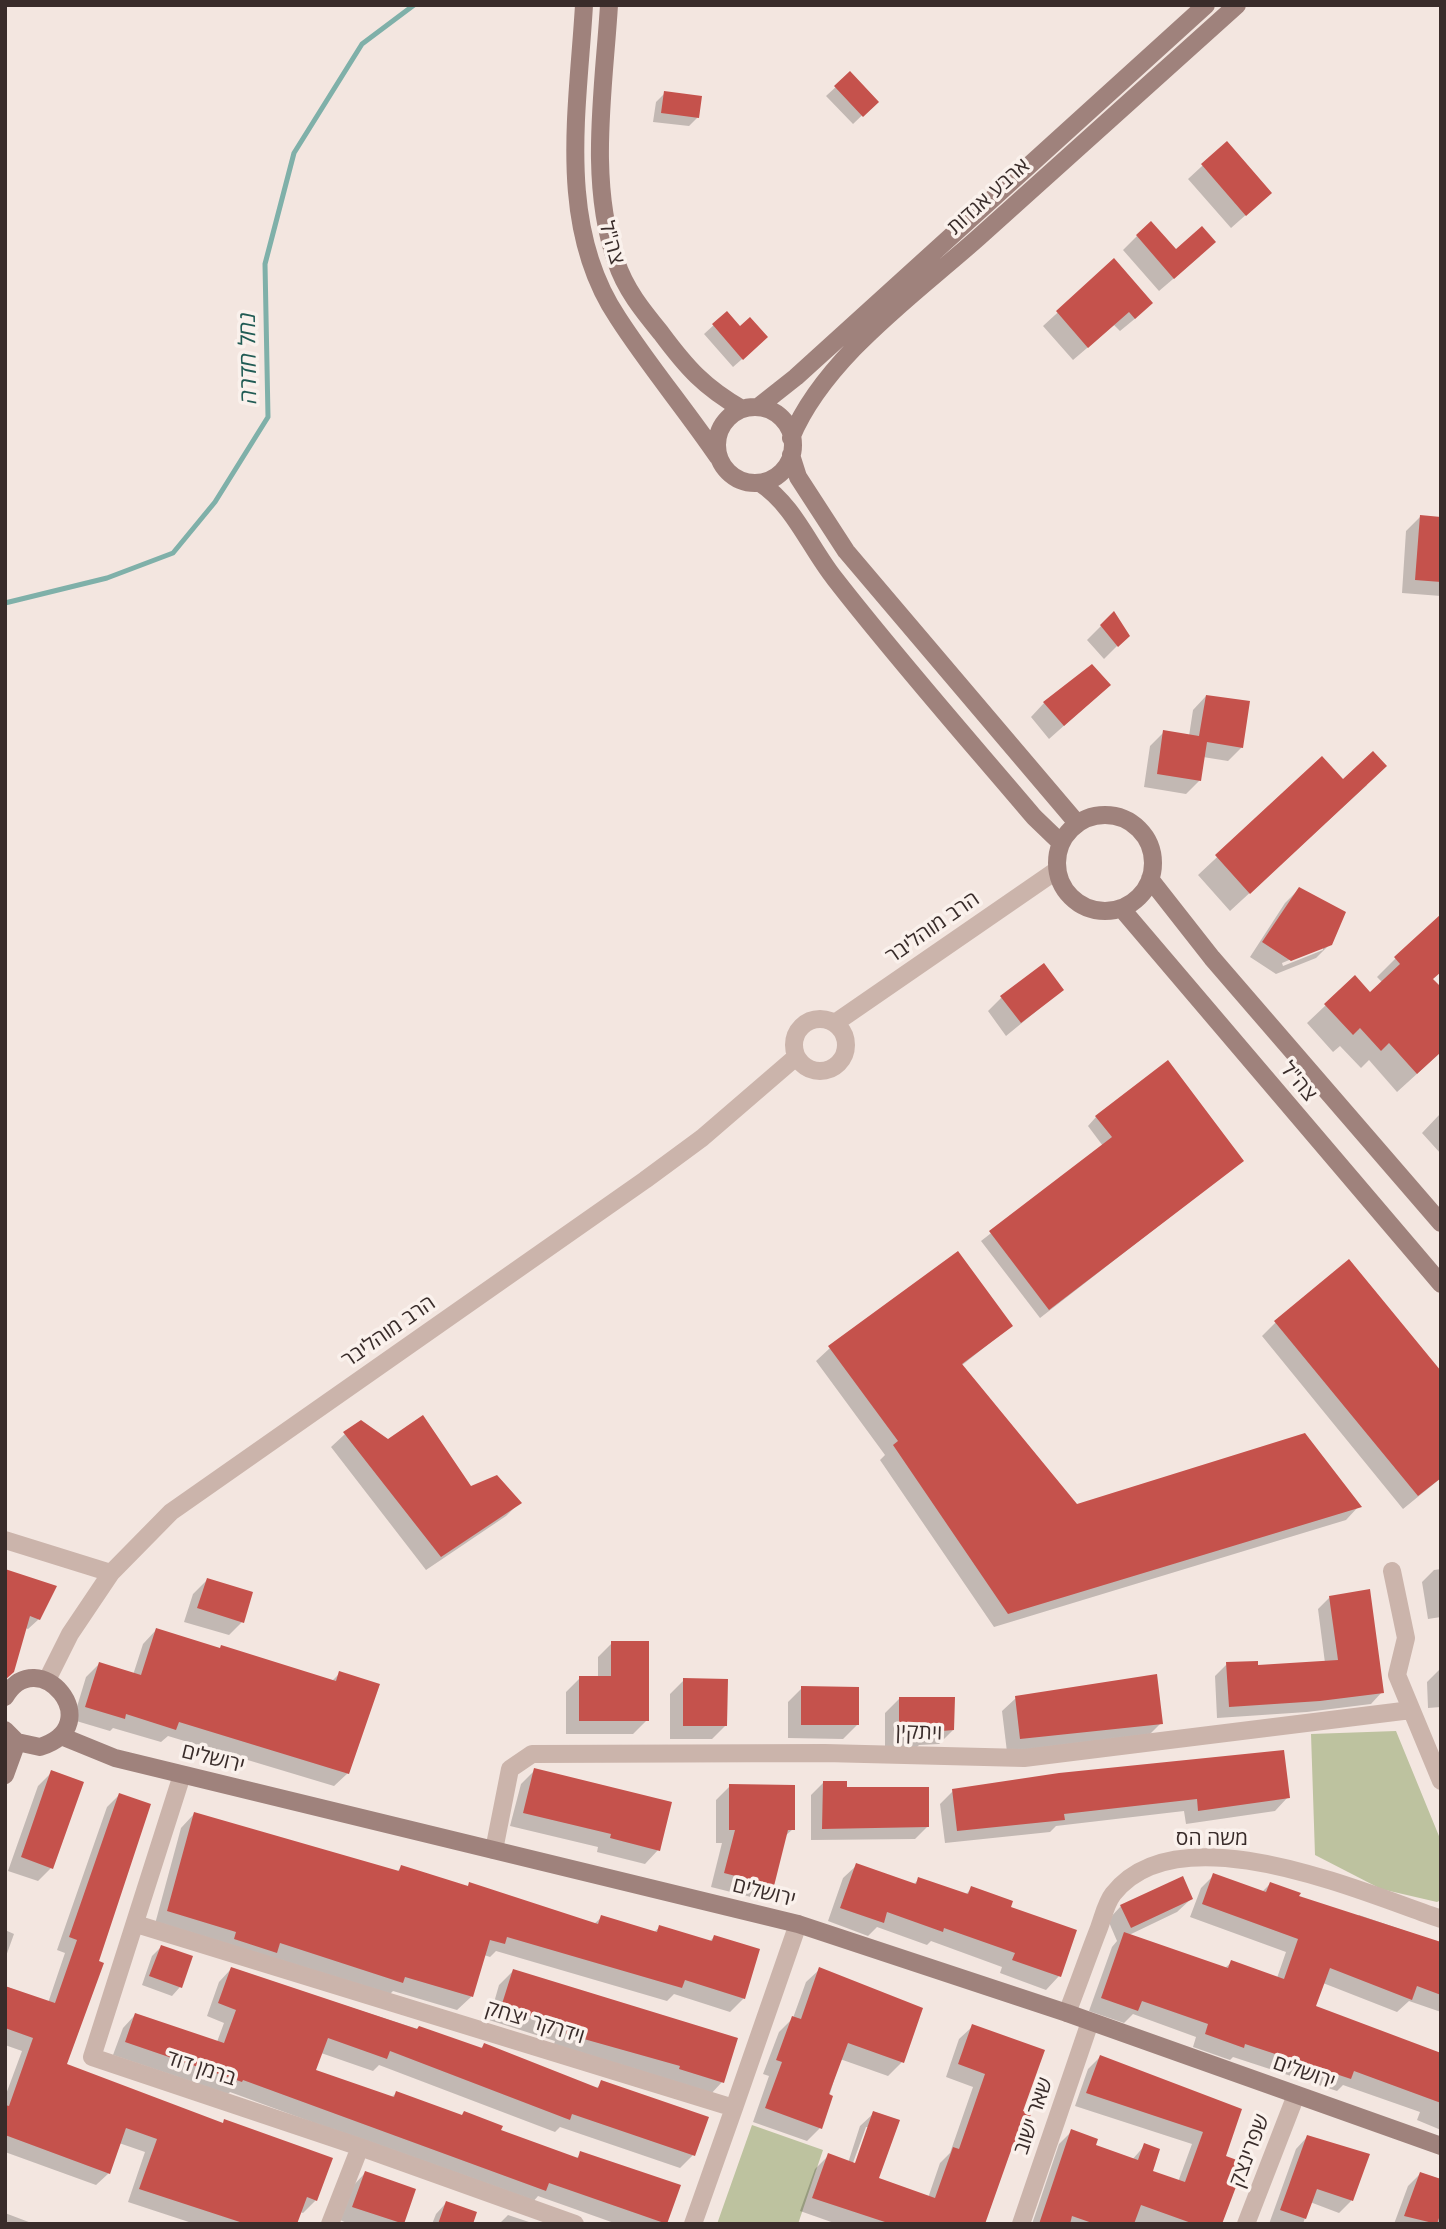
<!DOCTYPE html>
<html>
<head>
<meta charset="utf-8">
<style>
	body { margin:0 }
	#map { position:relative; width:1446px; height:2229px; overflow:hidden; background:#f3e6e0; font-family:"Open Sans",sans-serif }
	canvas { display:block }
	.frame { position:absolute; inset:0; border:7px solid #392c2a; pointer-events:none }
</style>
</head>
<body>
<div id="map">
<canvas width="1446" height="2229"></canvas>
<div class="frame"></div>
</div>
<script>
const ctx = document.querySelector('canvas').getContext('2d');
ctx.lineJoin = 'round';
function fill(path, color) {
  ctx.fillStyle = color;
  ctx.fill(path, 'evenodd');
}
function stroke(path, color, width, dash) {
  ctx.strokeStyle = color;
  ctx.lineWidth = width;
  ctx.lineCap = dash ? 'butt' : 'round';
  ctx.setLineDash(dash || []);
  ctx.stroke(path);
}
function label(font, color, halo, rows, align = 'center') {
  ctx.font = font + ' "Open Sans","Noto Sans Hebrew",sans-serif';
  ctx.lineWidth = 7;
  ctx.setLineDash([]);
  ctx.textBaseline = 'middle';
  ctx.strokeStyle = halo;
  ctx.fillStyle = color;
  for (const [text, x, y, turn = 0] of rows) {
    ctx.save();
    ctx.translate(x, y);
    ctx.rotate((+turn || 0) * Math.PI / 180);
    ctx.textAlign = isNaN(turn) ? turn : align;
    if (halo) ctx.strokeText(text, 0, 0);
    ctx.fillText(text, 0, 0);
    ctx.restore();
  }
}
fill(new Path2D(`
	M 1396,1731 L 1441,1841 L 1441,1900 L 1437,1902 L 1381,1889 L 1315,1855 L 1311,1734 Z
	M 752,2125 L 823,2150 L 798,2224 L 717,2224 Z`), '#bdc29f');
fill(new Path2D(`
	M 850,74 L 876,102 L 853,124 L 826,96 Z
	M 665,93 L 698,117 L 689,126 L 653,122 L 656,102 Z
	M 1227,143 L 1256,206 L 1231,228 L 1188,179 Z
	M 1137,236 L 1175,252 L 1200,256 L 1159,291 L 1123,250 Z
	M 1114,261 L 1137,317 L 1120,331 L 1114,325 L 1073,360 L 1043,326 Z
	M 727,313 L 757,346 L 733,367 L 704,334 Z
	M 1420,517 L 1441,518 L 1441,596 L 1402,593 L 1406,531 Z
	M 1113,614 L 1127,636 L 1104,659 L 1087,640 Z
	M 1206,696 L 1242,747 L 1228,761 L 1203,757 L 1200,780 L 1186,794 L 1144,787 L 1150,746 L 1164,732 L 1189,736 L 1193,710 Z
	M 1094,699 L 1049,739 L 1031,717 L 1044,703 Z
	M 1322,759 L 1343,782 L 1367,785 L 1230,911 L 1198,875 Z
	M 1299,889 L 1330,944 L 1316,958 L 1276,974 L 1250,957 L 1285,903 ZM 1323,946 L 1323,950 L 1283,966 L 1282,963 Z
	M 1396,958 L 1432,980 L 1441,1052 L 1397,1092 L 1369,1060 L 1361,1068 L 1340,1046 L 1333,1052 L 1307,1023 L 1326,1005 L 1370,994 L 1383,983 L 1377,977 Z
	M 1062,990 L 1006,1036 L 988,1011 L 1001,998 Z
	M 1440,1114 L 1441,1114 L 1441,1154 L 1422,1133 Z
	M 1096,1117 L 1242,1161 L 1040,1318 L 981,1241 L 1103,1146 L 1088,1126 Z
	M 1276,1322 L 1441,1478 L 1403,1509 L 1262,1336 Z
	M 1011,1326 L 961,1366 L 1076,1506 L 1359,1506 L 1346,1520 L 994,1627 L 880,1460 L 885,1455 L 816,1361 L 830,1348 Z
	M 345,1434 L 388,1441 L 470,1489 L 520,1502 L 506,1516 L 426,1570 L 331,1447 Z
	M 1441,1569 L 1441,1617 L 1428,1619 L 1422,1582 L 1434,1570 Z
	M 5,1571 L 39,1619 L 28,1629 L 25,1628 Z
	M 207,1580 L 242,1622 L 229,1635 L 184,1622 L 193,1594 Z
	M 1330,1597 L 1382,1692 L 1371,1704 L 1307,1712 L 1217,1718 L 1215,1676 L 1227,1664 L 1256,1667 L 1325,1663 L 1318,1609 Z
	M 156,1630 L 332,1681 L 340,1673 L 348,1773 L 334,1786 L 168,1736 L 161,1742 L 113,1728 L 110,1731 L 73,1720 L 86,1677 L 99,1664 L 133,1675 L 143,1644 Z
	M 612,1643 L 647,1720 L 633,1734 L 566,1734 L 566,1692 L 580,1678 L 598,1678 L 598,1657 Z
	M 1441,1668 L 1441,1707 L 1428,1708 L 1427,1682 Z
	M 684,1680 L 726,1725 L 712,1739 L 670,1739 L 670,1694 Z
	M 802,1688 L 857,1725 L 843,1739 L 788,1738 L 788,1702 Z
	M 1016,1698 L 1161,1723 L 1147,1737 L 1007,1752 L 1002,1711 Z
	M 899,1699 L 953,1730 L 939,1744 L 919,1745 L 914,1750 L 885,1751 L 885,1713 Z
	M 535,1770 L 658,1850 L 645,1864 L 597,1852 L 598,1847 L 510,1826 L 521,1784 Z
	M 52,1772 L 51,1868 L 38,1881 L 8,1871 L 38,1786 Z
	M 823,1783 L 846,1788 L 928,1826 L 915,1839 L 811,1840 L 811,1795 Z
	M 730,1786 L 793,1829 L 784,1837 L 773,1885 L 759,1899 L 711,1887 L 722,1843 L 716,1843 L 716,1800 Z
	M 953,1791 L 1288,1797 L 1275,1811 L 1186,1824 L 1184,1811 L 1056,1826 L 1050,1832 L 945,1843 L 940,1804 Z
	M 119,1795 L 65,2065 L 316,2200 L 303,2213 L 300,2212 L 295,2224 L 195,2224 L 128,2202 L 145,2152 L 119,2143 L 109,2173 L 96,2185 L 5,2152 L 5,2097 L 22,2051 L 5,2045 L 5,1986 L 48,2003 L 65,1953 L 57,1950 L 107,1807 Z
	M 194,1814 L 397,1872 L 401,1867 L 594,1924 L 602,1917 L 653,1933 L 660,1927 L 709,1942 L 714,1937 L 744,1998 L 730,2012 L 674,1994 L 667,2001 L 496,1951 L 490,1957 L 484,1955 L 471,1997 L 457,2010 L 393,1991 L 388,1996 L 155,1924 L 181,1828 Z
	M 857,1865 L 913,1885 L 919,1879 L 965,1895 L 972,1888 L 1009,1908 L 1059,1976 L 1046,1990 L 1000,1973 L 1002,1967 L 931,1941 L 927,1945 L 877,1927 L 868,1936 L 828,1921 L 843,1878 Z
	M 1214,1875 L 1262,1892 L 1270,1884 L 1297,1897 L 1356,1918 L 1359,1915 L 1441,1943 L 1441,2012 L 1409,2001 L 1397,2012 L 1323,1983 L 1314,2007 L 1441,2062 L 1441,2130 L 1417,2120 L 1420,2112 L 1343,2085 L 1337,2091 L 1233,2057 L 1230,2060 L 1193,2047 L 1196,2037 L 1133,2014 L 1124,2023 L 1089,2011 L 1112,1947 L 1117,1941 L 1108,1920 L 1121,1906 L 1191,1899 L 1177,1912 L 1129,1935 L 1225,1968 L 1232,1962 L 1277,1978 L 1286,1952 L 1190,1917 L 1201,1888 Z
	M 5,1930 L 14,1934 L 5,1959 Z
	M 161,1947 L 180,1987 L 172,1996 L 142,1985 L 152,1956 Z
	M 231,1969 L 480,2049 L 484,2045 L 596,2089 L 602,2082 L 693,2155 L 680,2168 L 560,2127 L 555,2132 L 379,2065 L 373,2071 L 321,2053 L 314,2071 L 391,2098 L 396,2093 L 576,2159 L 581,2153 L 665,2223 L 617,2224 L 538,2196 L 532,2203 L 230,2092 L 228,2094 L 113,2055 L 123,2028 L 135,2015 L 217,2042 L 224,2023 L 207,2016 L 219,1982 Z
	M 820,1969 L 902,2062 L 888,2076 L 840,2059 L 820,2128 L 807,2141 L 753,2122 L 769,2076 L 763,2074 L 779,2032 L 793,2018 L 806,1982 Z
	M 513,1971 L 722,2082 L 709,2096 L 553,2047 L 555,2041 L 489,2020 L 499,1985 Z
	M 973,2026 L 1021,2112 L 1019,2144 L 1008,2154 L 983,2224 L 837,2224 L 800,2211 L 815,2169 L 828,2156 L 848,2163 L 860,2126 L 874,2113 L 877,2179 L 928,2198 L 940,2163 L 950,2153 L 973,2087 L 946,2077 L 959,2039 ZM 866,2127 L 870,2127 L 854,2172 L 850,2171 Z
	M 1100,2057 L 1240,2110 L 1224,2157 L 1220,2224 L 1032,2224 L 1059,2144 L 1072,2131 L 1093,2146 L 1132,2160 L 1145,2145 L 1150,2172 L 1178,2182 L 1192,2144 L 1075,2106 L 1088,2069 Z
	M 1308,2136 L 1367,2155 L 1351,2201 L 1339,2213 L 1310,2202 L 1303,2224 L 1269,2224 L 1296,2149 Z
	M 365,2173 L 414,2190 L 402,2224 L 349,2224 L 340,2220 L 352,2187 Z
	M 1420,2174 L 1441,2181 L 1441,2224 L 1394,2224 L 1408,2186 Z
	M 446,2203 L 471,2224 L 432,2224 L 436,2214 Z
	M 5,2213 L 34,2224 L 5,2224 Z
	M 508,2215 L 529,2222 L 528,2224 L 499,2224 Z`), '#0003');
stroke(new Path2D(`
	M 5,603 L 107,578 L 173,553 L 215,502 L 268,417 L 265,264 L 294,153 L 362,44 L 414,5`), '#7fb0a9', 5);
fill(new Path2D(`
	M 850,71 L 879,102 L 863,117 L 834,86 Z
	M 664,91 L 702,96 L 699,118 L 661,113 Z
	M 1227,141 L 1272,193 L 1246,216 L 1201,164 Z
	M 1151,221 L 1176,249 L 1202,226 L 1216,242 L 1174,279 L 1136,235 Z
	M 1114,258 L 1153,303 L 1135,319 L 1129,312 L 1088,348 L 1056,311 Z
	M 727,311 L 740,326 L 750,317 L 768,337 L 743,360 L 712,324 Z
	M 1420,515 L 1441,517 L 1441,582 L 1415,580 Z
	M 1114,611 L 1130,636 L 1118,647 L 1100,625 Z
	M 1092,664 L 1111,685 L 1064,726 L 1043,702 Z
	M 1206,695 L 1250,701 L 1243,748 L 1207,742 L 1201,781 L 1157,774 L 1163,730 L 1199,736 Z
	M 1373,751 L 1387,766 L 1250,894 L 1215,855 L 1322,756 L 1343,779 Z
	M 1299,887 L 1346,912 L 1332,945 L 1291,961 L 1262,942 Z
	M 1441,914 L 1441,972 L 1433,979 L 1441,987 L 1441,1052 L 1417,1074 L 1389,1043 L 1381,1051 L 1360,1028 L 1353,1035 L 1324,1004 L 1355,975 L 1370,992 L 1400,964 L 1394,957 Z
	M 1044,963 L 1064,990 L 1021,1023 L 1000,996 Z
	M 1168,1060 L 1244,1161 L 1049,1310 L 989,1231 L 1112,1137 L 1095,1116 Z
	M 958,1251 L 1013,1326 L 962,1364 L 1077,1504 L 1305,1433 L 1362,1507 L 1008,1614 L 893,1445 L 898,1441 L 828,1346 Z
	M 1349,1259 L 1441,1371 L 1441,1478 L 1418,1496 L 1274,1321 Z
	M 423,1415 L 471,1486 L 497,1475 L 522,1503 L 441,1557 L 343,1432 L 361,1420 L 388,1439 Z
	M 5,1569 L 57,1586 L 40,1620 L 30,1616 L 14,1672 L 5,1680 Z
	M 207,1578 L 253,1592 L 244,1623 L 197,1608 Z
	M 1370,1589 L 1384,1693 L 1320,1701 L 1229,1707 L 1226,1662 L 1258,1661 L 1258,1665 L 1338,1660 L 1329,1596 Z
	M 156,1628 L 220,1648 L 221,1645 L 336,1681 L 339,1671 L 380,1684 L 349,1774 L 179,1722 L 176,1730 L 126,1714 L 125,1719 L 85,1707 L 99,1662 L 141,1675 Z
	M 611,1641 L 649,1641 L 649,1721 L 579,1721 L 579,1676 L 611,1676 Z
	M 1157,1674 L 1163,1724 L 1020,1739 L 1015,1696 Z
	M 683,1678 L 728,1679 L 727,1726 L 683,1726 Z
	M 801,1686 L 859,1687 L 859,1725 L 801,1725 Z
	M 899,1697 L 955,1697 L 954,1730 L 929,1732 L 929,1737 L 899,1737 Z
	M 1284,1750 L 1290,1798 L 1198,1811 L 1197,1799 L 1064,1814 L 1065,1820 L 957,1831 L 952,1789 L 1059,1773 Z
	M 534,1768 L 672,1802 L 660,1851 L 610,1838 L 611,1834 L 523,1813 Z
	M 51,1770 L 84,1782 L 53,1869 L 21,1857 Z
	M 823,1781 L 847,1781 L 847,1787 L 929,1787 L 929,1827 L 822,1829 Z
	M 729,1784 L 795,1785 L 795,1830 L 788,1830 L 774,1886 L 724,1873 L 735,1830 L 729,1830 Z
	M 119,1793 L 151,1804 L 99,1961 L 104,1963 L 67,2064 L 223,2123 L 224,2119 L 333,2158 L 317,2201 L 307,2197 L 297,2224 L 246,2224 L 139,2189 L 157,2139 L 126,2128 L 110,2174 L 5,2135 L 5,2105 L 9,2106 L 33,2038 L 5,2028 L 5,1986 L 55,2003 L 77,1940 L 69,1937 Z
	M 194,1812 L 399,1871 L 401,1865 L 468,1886 L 469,1882 L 598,1924 L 601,1915 L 657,1932 L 659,1925 L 712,1941 L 714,1935 L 760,1949 L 745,1999 L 685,1980 L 682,1988 L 507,1937 L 505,1944 L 490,1940 L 473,1997 L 405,1977 L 403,1983 L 280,1943 L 277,1953 L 234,1939 L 236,1932 L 167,1911 Z
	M 856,1863 L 916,1884 L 918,1877 L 968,1894 L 971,1886 L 1013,1901 L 1011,1907 L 1077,1930 L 1061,1977 L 1012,1960 L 1015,1953 L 944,1928 L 943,1932 L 887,1912 L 884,1923 L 840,1908 Z
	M 1213,1873 L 1266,1892 L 1270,1882 L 1301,1893 L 1299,1896 L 1441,1942 L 1441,1995 L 1417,1986 L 1412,2000 L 1330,1968 L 1316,2006 L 1441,2053 L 1441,2103 L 1354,2071 L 1351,2079 L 1245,2044 L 1244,2048 L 1205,2034 L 1208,2024 L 1142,2001 L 1138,2011 L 1101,1998 L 1124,1932 L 1228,1968 L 1231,1960 L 1284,1979 L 1298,1939 L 1202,1904 Z
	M 1183,1876 L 1193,1899 L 1131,1928 L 1120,1905 Z
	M 161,1945 L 193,1956 L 182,1988 L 149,1976 Z
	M 231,1967 L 417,2029 L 419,2026 L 482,2048 L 484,2043 L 598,2088 L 601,2080 L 709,2117 L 695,2156 L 572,2114 L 570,2120 L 390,2051 L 387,2059 L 328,2038 L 316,2070 L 394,2097 L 396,2091 L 462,2115 L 464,2111 L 503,2126 L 501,2130 L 578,2158 L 580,2151 L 681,2185 L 667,2224 L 549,2183 L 546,2191 L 243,2080 L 242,2082 L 125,2042 L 135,2013 L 224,2043 L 236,2010 L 218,2003 Z
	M 819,1967 L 923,2008 L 904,2063 L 848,2043 L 829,2094 L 833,2096 L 822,2129 L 765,2108 L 782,2062 L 776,2060 L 792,2016 L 801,2019 Z
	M 513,1969 L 738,2038 L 724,2083 L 679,2069 L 680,2066 L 566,2034 L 568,2027 L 501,2007 Z
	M 972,2024 L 1045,2050 L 1023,2111 L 1031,2114 L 1020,2145 L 1014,2142 L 985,2224 L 891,2224 L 812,2198 L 828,2153 L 855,2163 L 873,2111 L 900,2120 L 879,2178 L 935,2198 L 953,2147 L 959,2149 L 985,2074 L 958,2064 Z
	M 1100,2055 L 1242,2109 L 1226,2156 L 1245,2163 L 1222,2224 L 1194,2224 L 1141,2205 L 1134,2224 L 1095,2224 L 1072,2216 L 1070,2224 L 1039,2224 L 1071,2129 L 1098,2139 L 1096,2145 L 1138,2160 L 1144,2143 L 1160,2149 L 1153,2171 L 1185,2182 L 1203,2132 L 1086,2093 Z
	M 1307,2135 L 1370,2154 L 1353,2201 L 1317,2189 L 1306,2219 L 1280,2210 Z
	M 365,2171 L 416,2189 L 404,2224 L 352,2207 Z
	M 1420,2172 L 1441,2179 L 1441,2212 L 1437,2224 L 1404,2216 Z
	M 446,2201 L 477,2212 L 473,2224 L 438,2224 Z`), '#c5524c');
stroke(new Path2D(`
	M794 1045a26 26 0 1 1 52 0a26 26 0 1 1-52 0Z
	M 835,1023 L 1057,870
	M 5,1540 L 111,1573
	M 1392,1571 L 1406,1638 L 1397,1675 L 1441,1781
	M 47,1680 L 70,1634 L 111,1573 L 171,1512 L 645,1180 L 702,1138 L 796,1057
	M 182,1775 L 92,2057 L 360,2147 L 575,2224
	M 494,1850 L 510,1769 L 532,1754 L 825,1753 L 1024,1758 L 1411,1710
	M 136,1924 L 734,2108 L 798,1924
	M 1067,2013 C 1078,1985 1088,1956 1099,1928 C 1103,1917 1106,1903 1113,1894 C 1178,1810 1361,1892 1441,1919
	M 330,2224 L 360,2147
	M 693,2224 L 734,2108
	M 1021,2224 L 1090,2022
	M 1246,2224 L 1296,2095`), '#cbb4ab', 18);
stroke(new Path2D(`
	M 584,5 C 578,109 556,226 618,318 C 649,366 686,410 718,457
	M 609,5 C 604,88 588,181 616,261 C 625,289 643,311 661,333 C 687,368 704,387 742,409
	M 758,407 L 796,377 L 1206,5
	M717 445a38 38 0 1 1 76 0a38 38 0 1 1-76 0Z
	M 791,438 C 824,358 915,294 979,237 C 1065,160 1151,82 1237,5
	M 791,455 L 798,477 L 846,551 L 1077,823
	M 760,483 C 794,505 810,548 835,579 C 898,660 967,738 1034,817 L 1061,843
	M1057 863a48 48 0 1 1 96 0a48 48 0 1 1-96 0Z
	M 1150,879 L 1212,958 L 1441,1223
	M 1121,908 L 1441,1284
	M 5,1697 C 38,1641 110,1725 40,1747 L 17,1742 L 5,1730
	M 61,1736 L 115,1758 L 798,1924 L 1067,2013 L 1441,2146
	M 5,1775 L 17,1742`), '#9f827c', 18);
label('21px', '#392c2a', '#faf1ec', [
	["ארבע אגדות",989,197,-42],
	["צה\"ל",611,243,74],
	["הרב מוהליבר",933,928,-35],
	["צה\"ל",1298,1082,50],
	["הרב מוהליבר",389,1332,-35],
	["ויתקין",919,1733,2],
	["ירושלים",213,1759,14],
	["משה הס",1212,1839],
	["ירושלים",764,1893,14],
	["וידרקר יצחק",535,2023,17],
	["ברמן דוד",201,2069,18],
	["ירושלים",1304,2073,19],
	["שאר ישוב",1034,2116,-71],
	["שפרינצק",1250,2151,-69]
]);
label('italic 23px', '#205b54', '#faf1ec', [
	["נחל חדרה",249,358,-91]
]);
</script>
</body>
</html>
